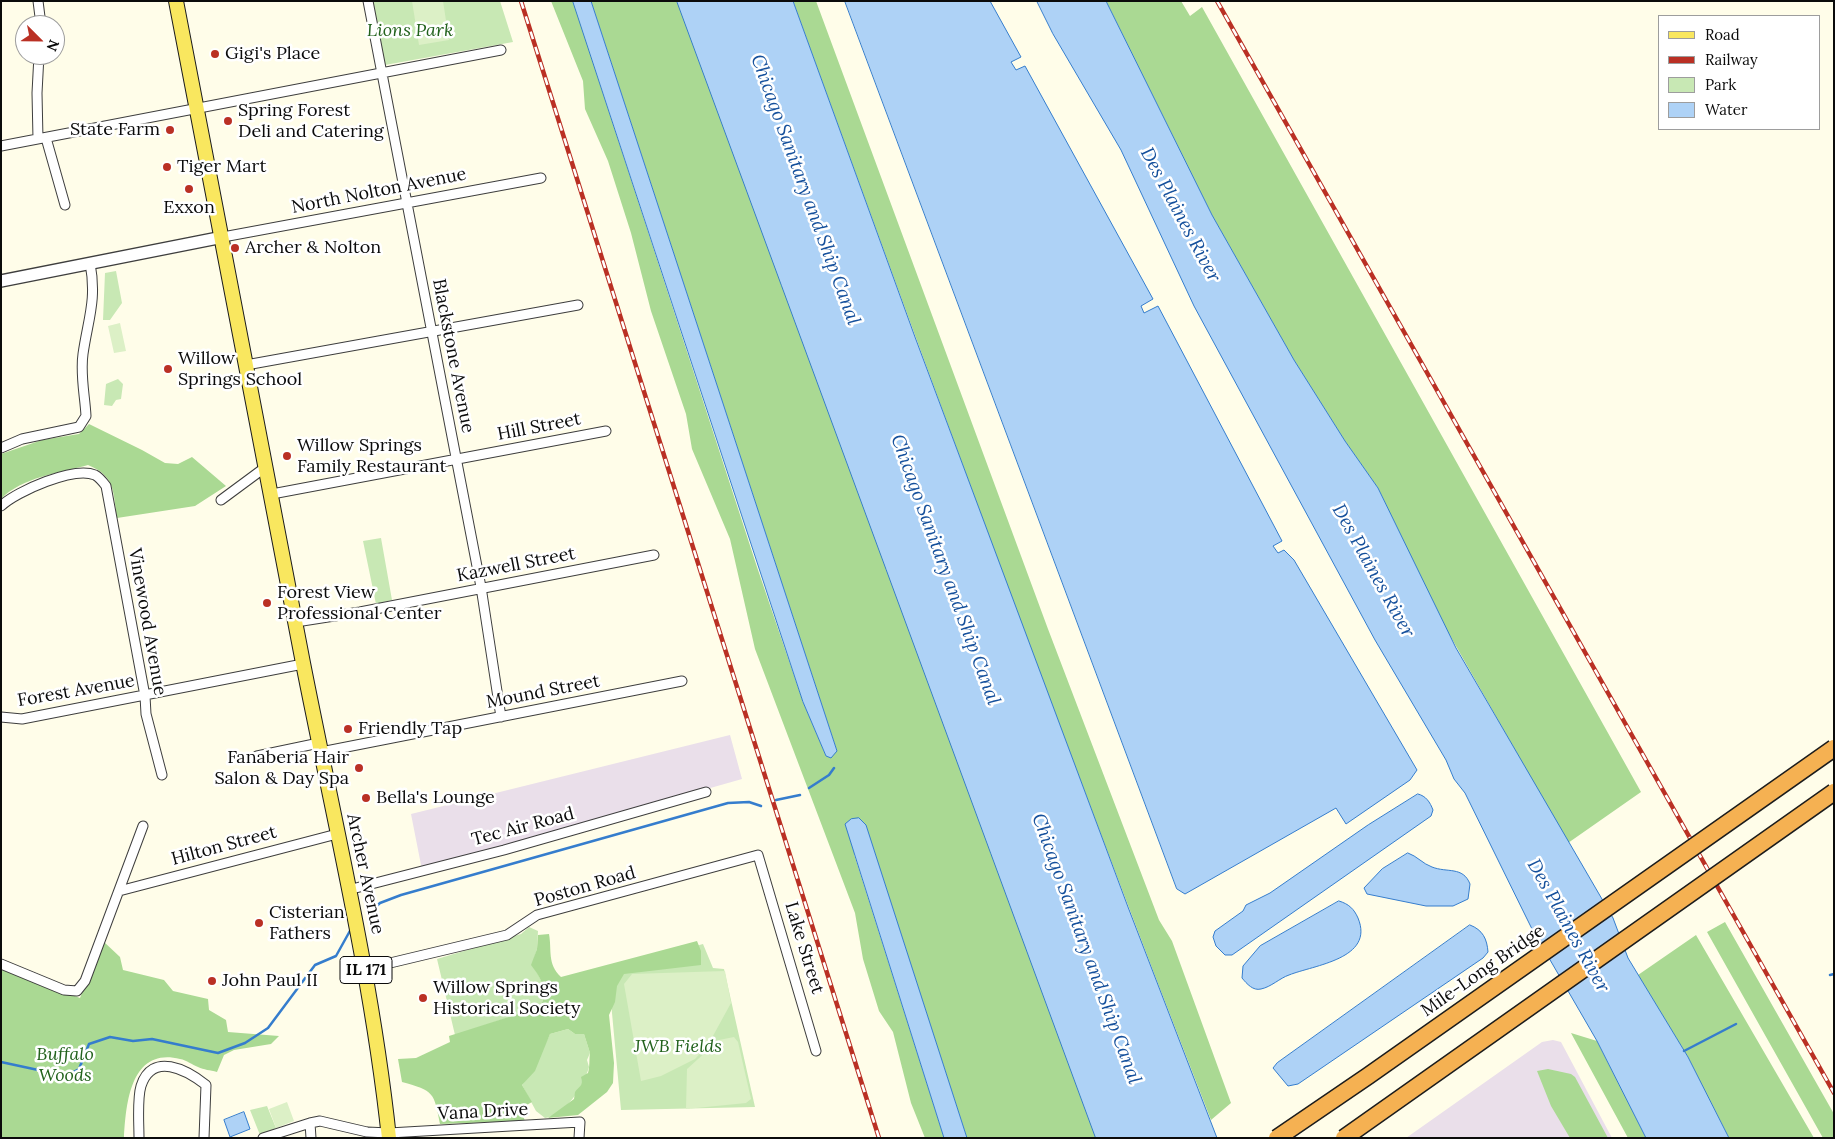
<!DOCTYPE html>
<html>
<head>
<meta charset="utf-8">
<style>
	body { margin:0 }
	#map { position:relative; width:1835px; height:1139px; overflow:hidden; background:#fffde9; font-family:Lora,serif }
	canvas { display:block }
	.frame { position:absolute; inset:0; border:2px solid #0b0b0b; pointer-events:none }
	.legend { position:absolute; left:1658px; top:15px; width:162px; height:115px; box-sizing:border-box; background:#fff; border:1px solid #9d9d9d; margin:0; padding:6px 9px; list-style:none; font-size:15px; color:#0b0b0b }
	.legend li { display:flex; align-items:center; gap:10px; height:25px }
	.legend b { width:25px; border:1px solid #9d9d9d }
	.north { position:absolute; left:15px; top:15px; width:50px; height:50px; box-sizing:border-box; background:#fff; border:1px solid #9d9d9d; border-radius:50%; rotate:113deg; font-size:14px; font-weight:700; line-height:20px; text-align:center; color:#0b0b0b }
	.north::after { content:''; display:block; margin:auto; width:18px; height:22px; background:#ba3024; clip-path:polygon(50% 0,100% 100%,50% 72%,0 100%) }
</style>
</head>
<body>
<div id="map">
<canvas width="1835" height="1139"></canvas>
<div class="frame"></div>
<ul class="legend">
<li><b style="height:6px;background:#f9e75f"></b>Road</li>
<li><b style="height:6px;background:#ba3024"></b>Railway</li>
<li><b style="height:14px;background:#c8e8b4"></b>Park</li>
<li><b style="height:14px;background:#aed2f6"></b>Water</li>
</ul>
<div class="north">N</div>
</div>
<script>
const ctx = document.querySelector('canvas').getContext('2d');
ctx.lineJoin = 'round';
function fill(path, color) {
  ctx.fillStyle = color;
  ctx.fill(path, 'evenodd');
}
function stroke(path, color, width, dash) {
  ctx.strokeStyle = color;
  ctx.lineWidth = width;
  ctx.lineCap = dash ? 'butt' : 'round';
  ctx.setLineDash(dash || []);
  ctx.stroke(path);
}
function label(font, color, halo, rows, align = 'center') {
  ctx.font = font + ' Lora,serif';
  ctx.lineWidth = 5;
  ctx.setLineDash([]);
  ctx.textBaseline = 'middle';
  ctx.strokeStyle = halo;
  ctx.fillStyle = color;
  for (const [text, x, y, turn = 0] of rows) {
    ctx.save();
    ctx.translate(x, y);
    ctx.rotate((+turn || 0) * Math.PI / 180);
    ctx.textAlign = isNaN(turn) ? turn : align;
    if (halo) ctx.strokeText(text, 0, 0);
    ctx.fillText(text, 0, 0);
    ctx.restore();
  }
}
fill(new Path2D(`
	M 730,735 L 742,779 L 422,870 L 411,814 Z
	M 1553,1040 L 1561,1042 L 1612,1138 L 1406,1138 L 1542,1042 Z`), '#eadfea');
fill(new Path2D(`
	M 373,1 L 500,1 L 513,42 L 385,65 Z
	M 116,271 L 122,303 L 110,320 L 103,320 L 105,273 Z
	M 118,379 L 123,384 L 121,399 L 116,400 L 112,406 L 104,405 L 106,384 Z
	M 381,538 L 392,600 L 376,604 L 363,541 Z
	M 529,927 L 538,931 L 537,949 L 532,965 C 541,978 549,991 540,1007 L 455,1035 L 437,959 L 521,934 Z
	M 703,944 L 713,968 L 724,969 L 755,1107 L 621,1110 L 608,970 Z
	M 568,1029 L 575,1034 L 584,1034 L 590,1053 L 587,1060 L 589,1067 C 584,1085 566,1115 545,1118 L 536,1111 L 522,1085 L 532,1072 L 550,1034 Z
	M 267,1106 L 276,1128 L 260,1135 L 250,1110 Z`), '#c8e8b4');
fill(new Path2D(`
	M 551,1 L 573,1 L 757,567 L 803,702 L 826,756 L 837,751 L 591,1 L 677,1 L 1096,1138 L 967,1138 L 866,826 L 854,854 L 944,1138 L 925,1138 L 911,1103 L 893,1032 L 879,1011 L 863,959 L 855,913 L 755,649 L 730,539 L 692,449 L 686,414 L 651,311 L 631,233 L 608,161 L 585,109 L 583,81 Z
	M 793,1 L 816,1 L 1048,629 L 1159,920 L 1172,941 L 1231,1103 L 1211,1120 C 1066,749 929,375 793,1 Z
	M 1106,1 L 1181,1 L 1190,16 L 1202,7 L 1641,792 L 1568,843 L 1444,625 L 1378,488 L 1345,441 L 1294,360 L 1212,215 Z
	M 89,424 L 142,450 L 165,463 L 178,464 L 192,457 L 226,486 L 195,506 L 117,518 C 113,493 116,476 88,465 C 60,473 22,477 1,499 L 1,454 L 42,440 L 79,434 Z
	M 1725,922 L 1834,1114 L 1834,1138 L 1823,1138 L 1707,932 Z
	M 549,934 C 552,950 547,964 561,977 L 697,941 L 701,951 L 701,965 L 624,974 L 617,986 L 615,1002 L 609,1015 L 614,1063 L 613,1083 L 607,1092 L 578,1115 L 548,1118 L 574,1099 L 575,1092 C 579,1086 584,1086 581,1077 L 588,1073 C 590,1066 589,1060 590,1053 L 584,1034 L 575,1034 L 568,1029 L 550,1034 L 535,1071 L 522,1085 L 532,1102 L 525,1106 L 522,1113 L 525,1121 L 440,1124 C 434,1092 434,1091 402,1082 L 398,1059 L 416,1058 L 450,1042 L 449,1036 L 540,1007 C 549,991 541,978 531,965 L 537,949 L 538,935 Z
	M 1696,935 L 1814,1138 L 1729,1138 L 1688,1057 L 1638,975 Z
	M 103,941 L 120,957 L 123,970 L 164,980 L 173,991 L 208,999 L 209,1010 L 226,1020 L 228,1032 L 279,1036 L 271,1044 L 234,1050 L 224,1055 L 217,1072 C 210,1070 204,1070 198,1067 C 192,1065 187,1060 180,1059 C 131,1047 126,1102 124,1138 L 1,1138 L 1,968 L 80,998 Z
	M 1571,1033 L 1597,1041 L 1646,1138 L 1628,1138 Z
	M 1548,1069 L 1571,1074 L 1575,1077 L 1608,1138 L 1570,1138 L 1551,1106 L 1537,1071 Z`), '#aad993');
fill(new Path2D(`
	M 412,1 L 443,1 L 449,40 L 419,45 Z
	M 120,323 L 126,351 L 114,353 L 108,326 Z
	M 725,971 L 731,1003 L 708,1045 L 695,1059 L 661,1076 L 641,1081 L 624,984 L 632,974 Z
	M 734,1037 L 738,1042 L 751,1099 L 746,1103 L 686,1109 L 687,1069 L 719,1040 Z
	M 287,1102 L 294,1121 L 276,1128 L 269,1109 Z`), '#dcf0c6');
const water = new Path2D(`
	M 573,1 L 591,1 L 837,751 L 831,758 L 826,756 L 803,702 Z
	M 677,1 L 793,1 L 915,337 L 1128,907 L 1217,1138 L 1096,1138 Z
	M 845,1 L 990,1 L 1021,57 L 1011,62 L 1016,70 L 1025,66 L 1153,299 L 1141,306 L 1144,313 L 1158,306 L 1282,541 L 1273,546 L 1278,553 L 1284,550 L 1294,560 L 1417,770 L 1410,780 L 1346,824 L 1336,808 L 1185,894 L 1177,889 Z
	M 1037,1 L 1106,1 L 1212,215 L 1294,360 L 1345,441 L 1378,488 L 1456,648 L 1613,918 L 1628,958 L 1688,1057 L 1729,1138 L 1646,1138 L 1597,1041 L 1531,927 L 1465,793 L 1454,779 L 1446,760 L 1375,640 L 1194,306 L 1121,150 L 1053,34 Z
	M 1418,794 C 1426,796 1430,802 1433,810 L 1431,816 L 1232,955 L 1225,955 L 1216,946 L 1213,937 L 1215,931 L 1243,911 L 1246,905 L 1270,893 L 1368,825 Z
	M 859,818 L 866,825 L 967,1138 L 944,1138 L 845,824 L 851,819 Z
	M 1408,853 C 1417,856 1423,864 1432,867 C 1447,873 1463,866 1470,884 L 1468,899 L 1453,906 L 1426,906 L 1367,894 L 1364,888 L 1382,869 Z
	M 1339,901 C 1349,904 1354,909 1358,918 C 1375,959 1314,965 1289,975 C 1280,978 1271,987 1261,989 C 1253,991 1247,984 1242,978 L 1243,966 L 1260,946 Z
	M 1470,925 C 1483,930 1487,939 1488,952 L 1483,958 L 1298,1084 L 1288,1086 L 1273,1068 L 1277,1063 Z
	M 244,1112 L 250,1129 L 230,1137 L 224,1120 Z`);
fill(water, '#aed2f6');
stroke(water, '#357dcd', 1);
stroke(new Path2D(`
	M 809,788 L 829,775 L 834,768
	M 776,800 L 800,795
	M 369,913 L 380,903 L 401,895 L 728,803 L 749,802 L 761,806
	M 1830,975 L 1834,974
	M 1684,1051 L 1736,1024
	M 1,1062 L 66,1076 L 79,1069 L 89,1044 L 110,1037 L 133,1041 L 152,1039 L 218,1053 L 245,1043 L 268,1028 L 315,965 L 336,956 L 351,929`), '#357dcd', 2.5);
const minor = new Path2D(`
	M 38,1 L 41,25
	M 368,1 L 481,587 L 501,717
	M 46,138 L 65,205
	M 38,139 L 37,93 L 39,55
	M 1,146 L 501,50
	M 223,237 L 541,178
	M 246,365 L 578,305
	M 1,448 L 22,439 L 79,427 L 86,416 C 85,396 80,375 83,354 C 88,319 97,300 90,263
	M 272,494 L 606,431
	M 221,500 L 267,466
	M 1,506 C 17,491 74,466 95,475 C 99,477 103,482 106,486 L 145,696 L 146,714 L 162,775
	M 296,622 L 360,612 L 654,555
	M 1,717 L 22,719 L 303,664
	M 321,752 L 682,681
	M 257,756 L 319,743
	M 348,890 L 504,850 L 706,792
	M 119,891 L 337,834
	M 1,964 L 64,990 L 77,991 L 85,981 L 143,826
	M 365,969 L 507,935 L 537,915 L 758,855 L 816,1051
	M 310,1123 L 320,1121 L 367,1132 L 389,1133 L 580,1122 L 579,1138
	M 139,1138 C 139,1123 137,1099 141,1086 C 152,1051 187,1070 206,1085 L 204,1138
	M 263,1138 L 310,1123 L 311,1138`);
const tertiary = new Path2D(`
	M 1,281 L 223,237`);
const primary = new Path2D(`
	M 176,1 C 220,222 260,443 303,663 C 334,821 372,978 389,1138`);
stroke(minor, '#3e3e3e', 11);
stroke(tertiary, '#3e3e3e', 14);
stroke(primary, '#1c1c1c', 16);
stroke(minor, '#fff', 9);
stroke(tertiary, '#fff', 11);
stroke(primary, '#f9e75f', 14);
const rail = new Path2D(`
	M 521,1 L 879,1138
	M 1217,1 L 1834,1093`);
stroke(rail, '#ba3024', 4.5);
stroke(rail, '#fff', 2.5, [8]);
const motorwayBridge = new Path2D(`
	M 1277,1138 L 1368,1076 L 1834,748
	M 1344,1138 L 1834,792`);
stroke(motorwayBridge, '#1c1c1c', 19, []);
stroke(motorwayBridge, '#f5b152', 16);
for (const [x, y, r, color] of [
	[215,54,5,"#ba3024"],
	[228,121,5,"#ba3024"],
	[170,130,5,"#ba3024"],
	[167,167,5,"#ba3024"],
	[189,189,5,"#ba3024"],
	[235,248,5,"#ba3024"],
	[168,369,5,"#ba3024"],
	[287,456,5,"#ba3024"],
	[267,603,5,"#ba3024"],
	[348,729,5,"#ba3024"],
	[359,768,5,"#ba3024"],
	[366,798,5,"#ba3024"],
	[259,923,5,"#ba3024"],
	[212,981,5,"#ba3024"],
	[423,998,5,"#ba3024"]
]) {
  const dot = new Path2D();
  dot.arc(x, y, r, 0, 2 * Math.PI);
  ctx.fillStyle = color;
  ctx.fill(dot);
  stroke(dot, '#fff', 2);
}
for (const [x, y, w] of [
	[366,970,52]
]) {
  const box = new Path2D();
  box.roundRect(x - w / 2, y - 13.5, w, 27, 4);
  ctx.fillStyle = '#fff';
  ctx.fill(box);
  stroke(box, '#0b0b0b', 1);
}
label('bold 16px', '#0b0b0b', null, [
	["IL 171",366,970]
]);
label('italic 18px', '#22621c', '#fff', [
	["Lions Park",410,31],
	["JWB Fields",678,1047],
	["Buffalo",65,1055],
	["Woods",65,1076]
]);
label('18px', '#0b0b0b', '#fff', [
	["Gigi's Place",225,54],
	["Spring Forest",238,111],
	["Deli and Catering",238,132],
	["State Farm",160,130,"right"],
	["Tiger Mart",177,167],
	["Exxon",189,208,"center"],
	["Archer & Nolton",245,248],
	["Willow",178,359],
	["Springs School",178,380],
	["Willow Springs",297,446],
	["Family Restaurant",297,467],
	["Forest View",277,593],
	["Professional Center",277,614],
	["Friendly Tap",358,729],
	["Fanaberia Hair",349,758,"right"],
	["Salon & Day Spa",349,779,"right"],
	["Bella's Lounge",376,798],
	["Cisterian",269,913],
	["Fathers",269,934],
	["John Paul II",222,981],
	["Willow Springs",433,988],
	["Historical Society",433,1009]
], 'left');
label('18px', '#0b0b0b', '#fff', [
	["North Nolton Avenue",379,191,-11],
	["Blackstone Avenue",453,356,79],
	["Hill Street",539,427,-11],
	["Kazwell Street",516,565,-11],
	["Vinewood Avenue",147,622,80],
	["Forest Avenue",76,691,-10],
	["Mound Street",543,692,-11],
	["Tec Air Road",523,827,-15],
	["Hilton Street",224,846,-15],
	["Archer Avenue",365,874,78],
	["Poston Road",585,887,-16],
	["Lake Street",804,948,73],
	["Mile-Long Bridge",1483,971,-35],
	["Vana Drive",483,1112,-3]
]);
label('italic 19px', '#15509c', '#fff', [
	["Chicago Sanitary and Ship Canal",805,190,70],
	["Des Plaines River",1180,215,62],
	["Chicago Sanitary and Ship Canal",945,570,70],
	["Des Plaines River",1373,571,61],
	["Des Plaines River",1568,926,61],
	["Chicago Sanitary and Ship Canal",1086,949,70]
]);
</script>
</body>
</html>
